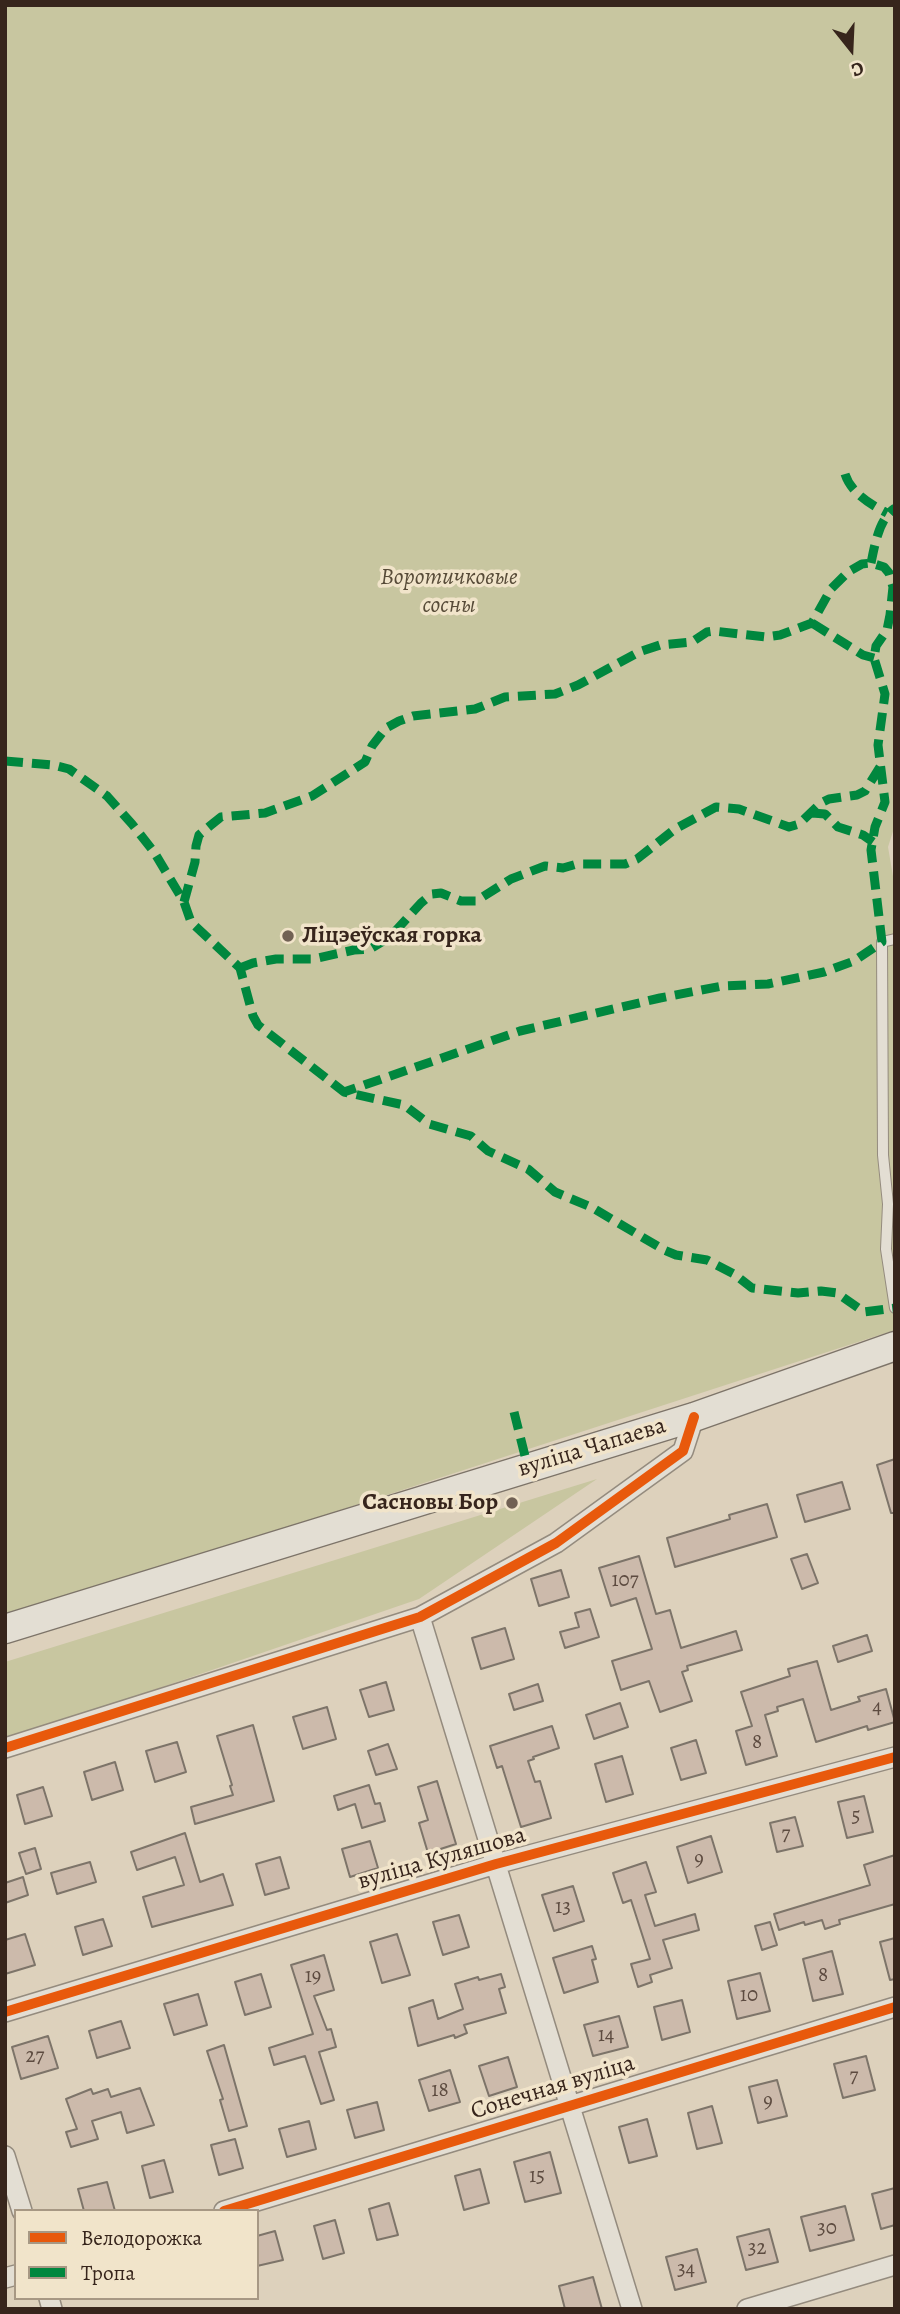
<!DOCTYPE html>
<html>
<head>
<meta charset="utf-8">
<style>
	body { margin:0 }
	#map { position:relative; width:900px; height:2314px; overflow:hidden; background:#ddd1bc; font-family:Alegreya,serif }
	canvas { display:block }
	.frame { position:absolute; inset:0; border:7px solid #37251c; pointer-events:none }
	.legend { position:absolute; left:14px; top:2209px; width:245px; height:91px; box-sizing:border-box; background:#f1e4ca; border:2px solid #a79884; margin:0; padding:9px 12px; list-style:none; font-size:21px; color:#37251c }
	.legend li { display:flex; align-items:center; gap:14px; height:35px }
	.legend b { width:35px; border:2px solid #a79884 }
	.north { position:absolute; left:816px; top:14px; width:70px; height:70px; -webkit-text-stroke:5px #f1e4ca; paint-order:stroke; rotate:162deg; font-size:19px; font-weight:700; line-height:28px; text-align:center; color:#37251c }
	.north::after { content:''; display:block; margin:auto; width:24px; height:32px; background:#37251c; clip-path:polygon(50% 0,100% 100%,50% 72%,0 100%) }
</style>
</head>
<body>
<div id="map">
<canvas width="900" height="2314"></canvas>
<div class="frame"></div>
<ul class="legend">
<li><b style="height:9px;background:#e8590c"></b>Велодорожка</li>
<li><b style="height:9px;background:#00873e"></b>Тропа</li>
</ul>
<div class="north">С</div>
</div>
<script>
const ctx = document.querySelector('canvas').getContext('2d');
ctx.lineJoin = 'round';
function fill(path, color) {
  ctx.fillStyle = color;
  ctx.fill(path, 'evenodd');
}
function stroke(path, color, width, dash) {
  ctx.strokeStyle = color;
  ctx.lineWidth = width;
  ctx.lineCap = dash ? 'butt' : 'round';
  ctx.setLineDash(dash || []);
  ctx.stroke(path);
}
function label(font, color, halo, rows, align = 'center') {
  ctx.font = font + ' Alegreya,serif';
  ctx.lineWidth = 7;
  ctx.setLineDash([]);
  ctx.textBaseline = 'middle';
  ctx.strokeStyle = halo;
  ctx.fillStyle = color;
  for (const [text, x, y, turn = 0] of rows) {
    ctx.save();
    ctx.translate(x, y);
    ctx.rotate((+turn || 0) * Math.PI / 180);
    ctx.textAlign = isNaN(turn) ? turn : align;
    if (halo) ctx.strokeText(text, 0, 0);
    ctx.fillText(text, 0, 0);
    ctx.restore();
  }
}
fill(new Path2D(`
	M 5,5 L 895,5 L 895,825 L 888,847 L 895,888 L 895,1330 L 5,1619 Z
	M 597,1479 L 419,1599 L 5,1741 L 5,1662 Z`), '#c8c6a0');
const building = new Path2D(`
	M 895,1459 L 895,1513 L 891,1513 L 877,1465 Z
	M 842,1482 L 850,1509 L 805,1522 L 797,1495 Z
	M 767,1504 L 777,1537 L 675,1567 L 667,1538 L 730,1519 L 729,1515 Z
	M 807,1554 L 818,1583 L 802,1589 L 791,1559 Z
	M 639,1556 L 656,1614 L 670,1610 L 681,1648 L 736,1631 L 742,1650 L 687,1666 L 688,1670 L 682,1672 L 692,1701 L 660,1712 L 649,1681 L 621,1690 L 612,1661 L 652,1649 L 636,1598 L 611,1606 L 599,1568 Z
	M 561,1570 L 569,1597 L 539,1606 L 531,1579 Z
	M 590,1609 L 599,1637 L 565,1648 L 560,1632 L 579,1627 L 575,1613 Z
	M 505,1628 L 514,1659 L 481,1669 L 472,1638 Z
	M 867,1635 L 872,1651 L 838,1662 L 833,1646 Z
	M 817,1661 L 831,1710 L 860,1701 L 858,1697 L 886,1689 L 895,1722 L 868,1730 L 867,1726 L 816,1742 L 803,1699 L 777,1707 L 778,1711 L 765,1715 L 777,1756 L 746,1765 L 736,1731 L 752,1726 L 741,1692 L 790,1676 L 788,1669 Z
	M 386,1682 L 394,1710 L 369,1717 L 360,1690 Z
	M 538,1684 L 543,1701 L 514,1710 L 509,1694 Z
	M 620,1703 L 628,1727 L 594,1739 L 586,1715 Z
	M 327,1707 L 336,1739 L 303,1749 L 293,1717 Z
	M 253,1725 L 274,1801 L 195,1824 L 191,1807 L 233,1795 L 230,1786 L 232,1785 L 217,1736 Z
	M 552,1726 L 559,1748 L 533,1757 L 534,1759 L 528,1761 L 535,1782 L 540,1781 L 551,1818 L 521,1827 L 502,1766 L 497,1768 L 490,1746 Z
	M 696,1740 L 706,1773 L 681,1780 L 671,1748 Z
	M 177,1742 L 186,1772 L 155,1782 L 146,1751 Z
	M 388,1744 L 397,1769 L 376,1775 L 368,1751 Z
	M 622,1756 L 633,1794 L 606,1802 L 595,1764 Z
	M 115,1762 L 123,1790 L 92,1800 L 84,1772 Z
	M 437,1781 L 456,1844 L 428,1853 L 419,1823 L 428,1820 L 418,1787 Z
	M 369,1785 L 375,1804 L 380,1803 L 385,1821 L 362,1828 L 355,1804 L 338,1810 L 334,1796 Z
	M 43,1787 L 52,1816 L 25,1824 L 17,1795 Z
	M 864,1796 L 873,1832 L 847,1838 L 838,1802 Z
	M 795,1817 L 803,1846 L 777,1852 L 770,1823 Z
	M 185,1833 L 200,1882 L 223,1874 L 233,1905 L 152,1927 L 143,1897 L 184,1885 L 175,1857 L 137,1870 L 131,1852 Z
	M 711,1836 L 722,1872 L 688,1883 L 677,1847 Z
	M 370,1841 L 378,1868 L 350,1877 L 342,1849 Z
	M 35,1848 L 41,1869 L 26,1874 L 19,1853 Z
	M 895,1855 L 895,1904 L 839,1920 L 840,1924 L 825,1929 L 822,1920 L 805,1925 L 804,1922 L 779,1930 L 774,1914 L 870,1885 L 864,1865 Z
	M 280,1857 L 289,1888 L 265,1895 L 256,1864 Z
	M 90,1862 L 96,1882 L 57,1894 L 51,1873 Z
	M 646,1862 L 656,1892 L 645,1895 L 655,1926 L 695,1914 L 699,1930 L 663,1940 L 672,1968 L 650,1975 L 652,1982 L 638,1987 L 631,1964 L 650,1959 L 631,1900 L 623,1903 L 613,1873 Z
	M 23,1877 L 28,1895 L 5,1903 L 5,1883 Z
	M 573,1886 L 584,1921 L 554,1931 L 542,1895 Z
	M 459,1915 L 469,1947 L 443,1955 L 433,1922 Z
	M 103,1919 L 112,1946 L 83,1955 L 75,1927 Z
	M 770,1922 L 777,1945 L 762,1950 L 755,1926 Z
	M 25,1934 L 35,1965 L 5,1974 L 5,1940 Z
	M 397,1934 L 410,1975 L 382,1983 L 370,1942 Z
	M 895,1938 L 895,1979 L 890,1980 L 880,1942 Z
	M 592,1946 L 596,1959 L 592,1960 L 598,1982 L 564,1993 L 553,1958 Z
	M 832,1951 L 843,1994 L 813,2001 L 803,1959 Z
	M 324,1955 L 334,1990 L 314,1996 L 327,2030 L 331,2029 L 336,2047 L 319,2052 L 334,2100 L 321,2104 L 305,2056 L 274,2065 L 269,2048 L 313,2034 L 291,1965 Z
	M 760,1973 L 770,2011 L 737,2019 L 728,1981 Z
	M 261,1974 L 271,2007 L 245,2015 L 235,1982 Z
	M 501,1974 L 505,1987 L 499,1989 L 506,2013 L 464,2025 L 467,2033 L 455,2038 L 454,2035 L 418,2046 L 409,2008 L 433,2000 L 438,2019 L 463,2009 L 455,1984 L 478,1977 L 479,1980 Z
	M 198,1994 L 207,2025 L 174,2035 L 164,2004 Z
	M 682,2000 L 690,2032 L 662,2040 L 654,2007 Z
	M 619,2016 L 628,2047 L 593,2056 L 584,2025 Z
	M 121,2021 L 130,2048 L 97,2058 L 89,2031 Z
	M 48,2036 L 58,2068 L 21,2079 L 12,2047 Z
	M 224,2045 L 247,2126 L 229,2131 L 220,2100 L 223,2099 L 207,2051 Z
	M 866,2056 L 875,2090 L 843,2098 L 834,2064 Z
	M 508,2057 L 517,2087 L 489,2096 L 479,2066 Z
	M 450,2070 L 460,2102 L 429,2111 L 419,2080 Z
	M 777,2080 L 787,2116 L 758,2123 L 749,2087 Z
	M 140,2088 L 154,2125 L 127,2133 L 121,2112 L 92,2121 L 98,2139 L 71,2147 L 66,2132 L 77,2129 L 66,2099 L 91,2089 L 93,2094 L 108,2089 L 111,2097 Z
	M 377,2102 L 384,2130 L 355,2138 L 347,2110 Z
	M 712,2106 L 722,2143 L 697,2149 L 688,2113 Z
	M 647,2119 L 657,2156 L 629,2163 L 619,2127 Z
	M 309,2121 L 316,2149 L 287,2157 L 279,2129 Z
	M 235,2139 L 243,2168 L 219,2175 L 211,2145 Z
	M 550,2152 L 561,2193 L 525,2202 L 514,2162 Z
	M 164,2160 L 173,2192 L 150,2198 L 142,2166 Z
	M 480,2169 L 489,2203 L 464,2210 L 455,2176 Z
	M 107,2182 L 115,2211 L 84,2211 L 78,2189 Z
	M 895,2188 L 895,2225 L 881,2229 L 872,2194 Z
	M 389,2203 L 398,2235 L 377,2240 L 369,2209 Z
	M 845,2206 L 854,2240 L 810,2251 L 801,2217 Z
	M 335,2220 L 344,2253 L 323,2259 L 314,2226 Z
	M 769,2229 L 778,2262 L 746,2270 L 737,2237 Z
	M 275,2231 L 283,2260 L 257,2266 L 257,2236 Z
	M 697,2249 L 706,2282 L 675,2290 L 666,2257 Z
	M 593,2277 L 602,2309 L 565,2309 L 559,2286 Z`);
fill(building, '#ccbaab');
stroke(building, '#7d7469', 2);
const lane = new Path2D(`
	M 895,939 L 882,942 L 883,1155 L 888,1204 L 886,1249 L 895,1308`);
const street = new Path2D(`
	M 420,1617 L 632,2309
	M 5,1748 L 420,1617 L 556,1543 L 683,1451 L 694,1417
	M 5,2012 L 496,1864 L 895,1757
	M 5,2156 L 22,2211
	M 224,2211 L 895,2007
	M 5,2278 L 16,2275
	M 49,2298 L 52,2309
	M 747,2309 L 895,2265`);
const secondary = new Path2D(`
	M 5,1629 L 694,1417 L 895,1346`);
stroke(lane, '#948b7e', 12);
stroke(street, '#948b7e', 22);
stroke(secondary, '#7d7469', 31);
stroke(lane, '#e3ded3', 10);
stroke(street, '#e3ded3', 19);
stroke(secondary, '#e3ded3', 28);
stroke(new Path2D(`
	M 845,474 C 851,493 870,504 887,513
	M 871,563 C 875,544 879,519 895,508
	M 812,623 L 863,655 L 874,658
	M 5,761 L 53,765 L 69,769 L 107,796 L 132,824 L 154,852 L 184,902 L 191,922 L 240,968 L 253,1016 L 258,1025 L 344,1092 L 404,1105 L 429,1124 L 471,1136 L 488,1151 L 528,1169 L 555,1192 L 593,1208 L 664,1250 L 676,1255 L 707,1260 L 734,1274 L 752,1288 L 798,1293 L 821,1291 L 837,1293 L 864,1312 L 895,1308
	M 812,813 L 825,814 L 838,827 L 863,835 L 873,842
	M 184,902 L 195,862 L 196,846 L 199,835 L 211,825 L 221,817 L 265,813 L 312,796 L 365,762 L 372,746 L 386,728 L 399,721 L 413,716 L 475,709 L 505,697 L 555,694 L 578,685 L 639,652 L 660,645 L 692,642 L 707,632 L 714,631 L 766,637 L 780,635 L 812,623 L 831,589 L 848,572 L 862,564 L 871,563 L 884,567 L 889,573 L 893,587 L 890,615 L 887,630 L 876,646 L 874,658 L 885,694 L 878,745 L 885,802 L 875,827 L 871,850 L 882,942 L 854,961 L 824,972 L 768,984 L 722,986 L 660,998 L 520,1031 L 344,1092
	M 240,968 L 253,963 L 276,959 L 313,959 L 354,950 L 370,949 L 390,937 L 421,903 L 432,894 L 441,893 L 461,901 L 476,901 L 511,879 L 545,866 L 563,868 L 577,864 L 625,864 L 637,859 L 675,829 L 716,807 L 739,809 L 789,827 L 799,824 L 821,803 L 829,799 L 857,795 L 865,791 L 880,767
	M 514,1412 L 528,1468`), '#00873e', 9, [18, 9]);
stroke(new Path2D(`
	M 5,1748 L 420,1617 L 556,1543 L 683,1451 L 694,1417
	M 5,2012 L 496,1864 L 895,1757
	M 224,2211 L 895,2007`), '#e8590c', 10);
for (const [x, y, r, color] of [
	[288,936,7,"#716154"],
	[512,1503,7,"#716154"]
]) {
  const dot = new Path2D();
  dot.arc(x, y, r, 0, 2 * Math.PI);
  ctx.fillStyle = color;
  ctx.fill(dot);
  stroke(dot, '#f1e4ca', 2.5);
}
label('21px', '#5d4b40', null, [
	["107",625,1581],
	["4",877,1708],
	["8",757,1743],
	["5",856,1817],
	["7",786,1835],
	["9",699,1860],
	["13",563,1908],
	["8",823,1976],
	["19",313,1977],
	["10",749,1996],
	["14",606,2036],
	["27",35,2057],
	["7",854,2077],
	["18",440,2091],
	["9",768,2102],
	["15",537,2177],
	["30",827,2229],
	["32",757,2249],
	["34",686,2270]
]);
label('italic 24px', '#574b38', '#f1e4ca', [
	["Воротичковые",449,578],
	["сосны",449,606]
]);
label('bold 24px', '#37251c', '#f1e4ca', [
	["Ліцэеўская горка",302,936],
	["Сасновы Бор",498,1503,"right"]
], 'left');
label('24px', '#37251c', '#f1e4ca', [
	["вуліца Чапаева",592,1448,-17],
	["вуліца Куляшова",442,1859,-16],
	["Сонечная вуліца",553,2088,-17]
]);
</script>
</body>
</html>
